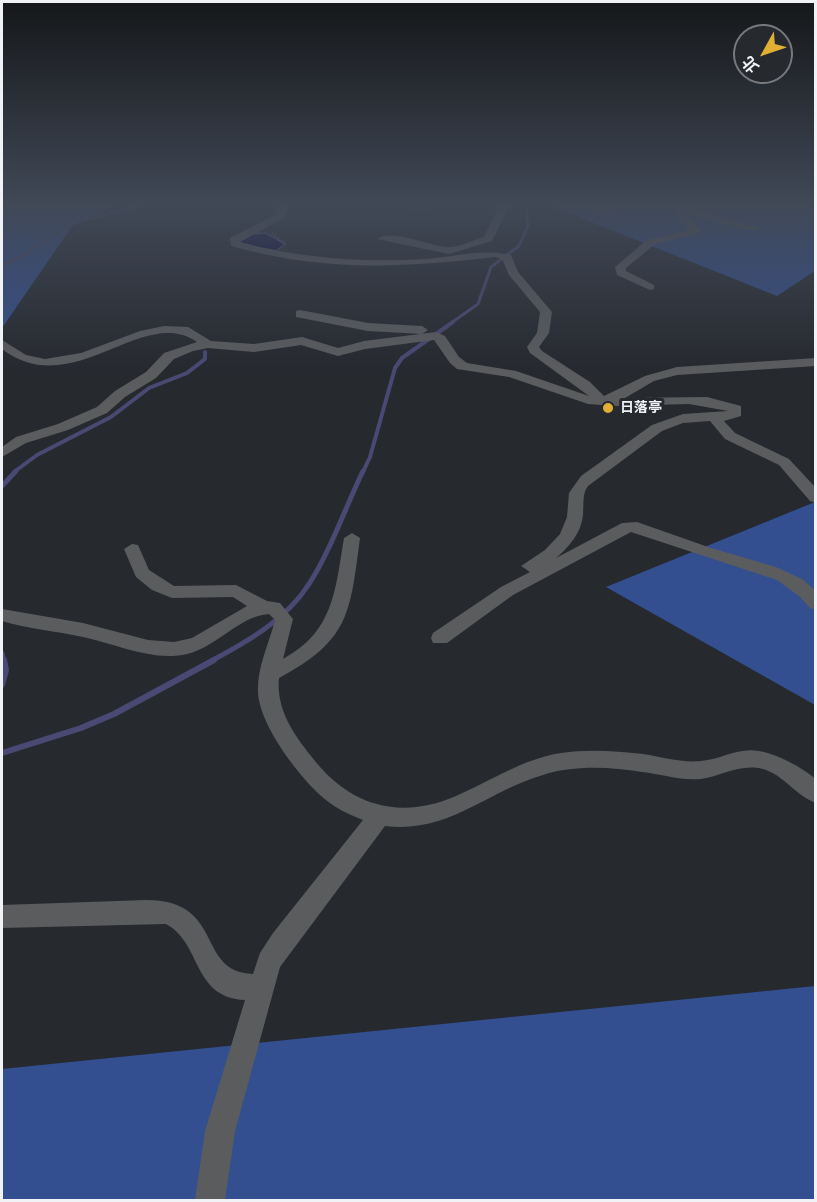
<!DOCTYPE html>
<html>
<head>
<meta charset="utf-8">
<style>
	body { margin:0 }
	#map { position:relative; width:817px; height:1202px; overflow:hidden; background:#26292e; font-family:"Varela Round","Noto Sans TC",sans-serif }
	canvas { display:block }
	.frame { position:absolute; inset:0; border:3px solid #f0f2f6; pointer-events:none }
	.north { position:absolute; left:733px; top:24px; width:60px; height:60px; box-sizing:border-box; background:#26292e; border:2px solid #77797e; border-radius:50%; rotate:230deg; font-size:16px; font-weight:700; line-height:24px; text-align:center; color:#f0f2f6 }
	.north::after { content:''; display:block; margin:auto; width:21px; height:27px; background:#e1af34; clip-path:polygon(50% 0,100% 100%,50% 72%,0 100%) }
</style>
</head>
<body>
<div id="map">
<canvas width="817" height="1202"></canvas>
<div class="frame"></div>
<div class="north">北</div>
</div>
<script>
const ctx = document.querySelector('canvas').getContext('2d');
ctx.lineJoin = 'round';
function fill(path, color) {
  ctx.fillStyle = color;
  ctx.fill(path, 'evenodd');
}
function stroke(path, color, width, dash) {
  ctx.strokeStyle = color;
  ctx.lineWidth = width;
  ctx.lineCap = dash ? 'butt' : 'round';
  ctx.setLineDash(dash || []);
  ctx.stroke(path);
}
function label(font, color, halo, rows, align = 'center') {
  ctx.font = font + ' "Varela Round","Noto Sans TC",sans-serif';
  ctx.lineWidth = 6;
  ctx.setLineDash([]);
  ctx.textBaseline = 'middle';
  ctx.strokeStyle = halo;
  ctx.fillStyle = color;
  for (const [text, x, y, turn = 0] of rows) {
    ctx.save();
    ctx.translate(x, y);
    ctx.rotate((+turn || 0) * Math.PI / 180);
    ctx.textAlign = isNaN(turn) ? turn : align;
    if (halo) ctx.strokeText(text, 0, 0);
    ctx.fillText(text, 0, 0);
    ctx.restore();
  }
}
fill(new Path2D(`
	M 2,204 L 121,204 L 73,225 L 2,328 Z
	M 546,204 L 815,204 L 815,271 L 777,296 Z
	M 815,502 L 815,705 L 606,587 Z
	M 815,986 L 815,1200 L 2,1200 L 2,1069 Z`), '#344f90');
const water = new Path2D(`
	M 266,233 L 285,244 L 276,251 L 242,245 L 239,241 L 252,234 Z`);
fill(water, '#01003c');
stroke(water, '#494974', 1.5);
stroke(new Path2D(`
	M 2,265 L 25,255 L 69,224 L 148,204
	M 451,323 L 478,304 L 491,267 L 519,246 L 528,226 L 526,204`), '#494974', 3);
stroke(new Path2D(`
	M 14,472 L 37,455 L 111,417 L 149,388 L 187,373 L 205,359 L 205,352
	M 363,472 L 370,457 L 395,368 L 402,358 L 453,322`), '#494974', 4);
stroke(new Path2D(`
	M 2,486 L 16,471
	M 2,653 L 4,661
	M 211,661 C 247,642 287,619 309,584 C 330,552 346,506 363,471`), '#494974', 5);
stroke(new Path2D(`
	M 2,685 L 6,670 L 4,660
	M 2,753 L 81,728 L 114,714 L 214,660`), '#494974', 6);
stroke(new Path2D(`
	M 374,204 L 419,209 L 464,204
	M 272,233 L 287,245`), '#919398', 1.5, [1, 3]);
fill(new Path2D(`
	M 275,204 L 285,204 L 288,212 L 284,218 L 240,242 C 299,258 362,263 424,259 C 453,257 482,248 511,255 L 518,272 L 552,312 L 549,333 L 539,347 L 542,351 L 590,382 L 604,396 L 645,376 L 677,367 L 816,358 L 816,366 L 677,375 L 654,381 L 625,398 L 707,397 L 741,406 L 741,416 L 724,421 L 735,433 L 789,459 L 816,488 L 816,503 L 810,501 L 779,465 L 725,439 L 710,421 L 683,423 L 662,431 L 588,486 C 582,494 584,503 583,514 C 582,532 569,547 556,558 L 622,523 L 637,522 L 711,548 L 776,567 L 802,579 L 816,591 L 816,610 L 810,608 L 800,597 L 777,580 L 631,532 L 513,595 L 447,643 L 433,643 L 431,638 L 433,633 L 501,587 L 530,572 L 521,566 L 545,550 L 560,534 L 567,517 L 569,493 L 581,476 L 652,425 L 683,414 L 728,411 L 689,404 L 615,406 L 588,404 L 509,377 L 457,369 L 450,363 L 434,340 L 365,349 L 338,356 L 301,345 L 254,352 L 208,348 L 193,351 L 174,359 L 156,378 L 125,397 L 107,413 L 68,430 L 26,443 L 2,457 L 2,447 L 16,437 L 58,424 L 97,407 L 115,391 L 146,372 L 164,353 L 197,342 C 142,304 73,403 2,349 L 2,340 L 26,355 L 45,359 L 81,353 L 140,331 L 164,326 L 188,327 L 211,341 L 254,344 L 302,337 L 338,348 L 364,341 L 436,332 L 445,336 L 459,357 L 467,363 L 516,371 L 589,396 L 530,353 L 527,347 L 537,333 L 540,312 L 509,275 L 502,259 L 495,257 C 401,268 324,272 231,246 L 230,238 L 277,214 Z
	M 500,204 L 510,204 L 492,241 L 449,254 L 377,239 C 391,228 430,246 447,247 C 458,248 473,240 484,237 Z
	M 554,204 L 605,207 L 639,204 L 605,213 Z
	M 660,204 L 679,204 L 759,228 L 754,231 L 685,214 L 700,229 L 700,233 L 655,244 L 626,268 L 626,271 L 654,285 L 654,289 L 650,290 L 617,275 L 615,267 L 647,240 L 689,230 L 678,218 L 674,210 Z
	M 300,310 L 368,323 L 422,326 L 428,330 L 422,334 L 368,331 L 296,317 L 296,311 Z
	M 352,533 L 360,538 C 350,613 350,640 279,678 C 276,709 293,733 311,756 C 348,805 398,821 456,796 C 491,781 522,759 561,753 C 587,749 616,751 643,754 C 662,757 682,763 701,761 C 722,759 738,747 759,751 C 780,755 799,766 816,779 L 816,803 C 796,796 784,775 763,769 C 740,763 722,776 701,779 C 681,781 661,774 642,772 C 610,767 574,765 543,775 C 487,791 448,834 385,826 L 280,967 L 235,1131 L 225,1200 L 195,1200 L 205,1131 L 245,1000 C 192,998 202,943 166,924 L 2,928 L 2,905 L 146,900 C 226,900 195,972 253,974 L 260,953 L 273,933 L 363,820 C 350,815 337,809 326,800 C 301,780 259,725 258,692 C 257,667 269,644 275,620 L 269,614 C 239,616 217,647 187,654 C 152,662 117,644 83,637 C 56,631 28,629 2,621 L 2,609 L 83,623 L 148,640 L 174,642 L 192,638 L 247,606 L 233,597 L 172,598 L 152,590 L 136,577 L 124,549 L 132,544 L 138,545 L 149,570 L 174,586 L 236,585 L 267,601 L 280,603 L 293,619 L 283,659 C 334,631 335,591 344,538 Z`), '#5b5c5e');
const sky = ctx.createLinearGradient(0, 0, 0, 373);
sky.addColorStop(0, '#151719');
sky.addColorStop(0.55, '#414957');
sky.addColorStop(1, '#41495700');
ctx.fillStyle = sky;
ctx.fillRect(0, 0, 817, 373);
for (const [x, y, r, color] of [
	[608,408,6,"#e1af34"]
]) {
  const dot = new Path2D();
  dot.arc(x, y, r, 0, 2 * Math.PI);
  ctx.fillStyle = color;
  ctx.fill(dot);
  stroke(dot, '#26292e', 2);
}
label('bold 14px', '#f0f2f6', '#26292e', [
	["日落亭",620,408]
], 'left');
</script>
</body>
</html>
